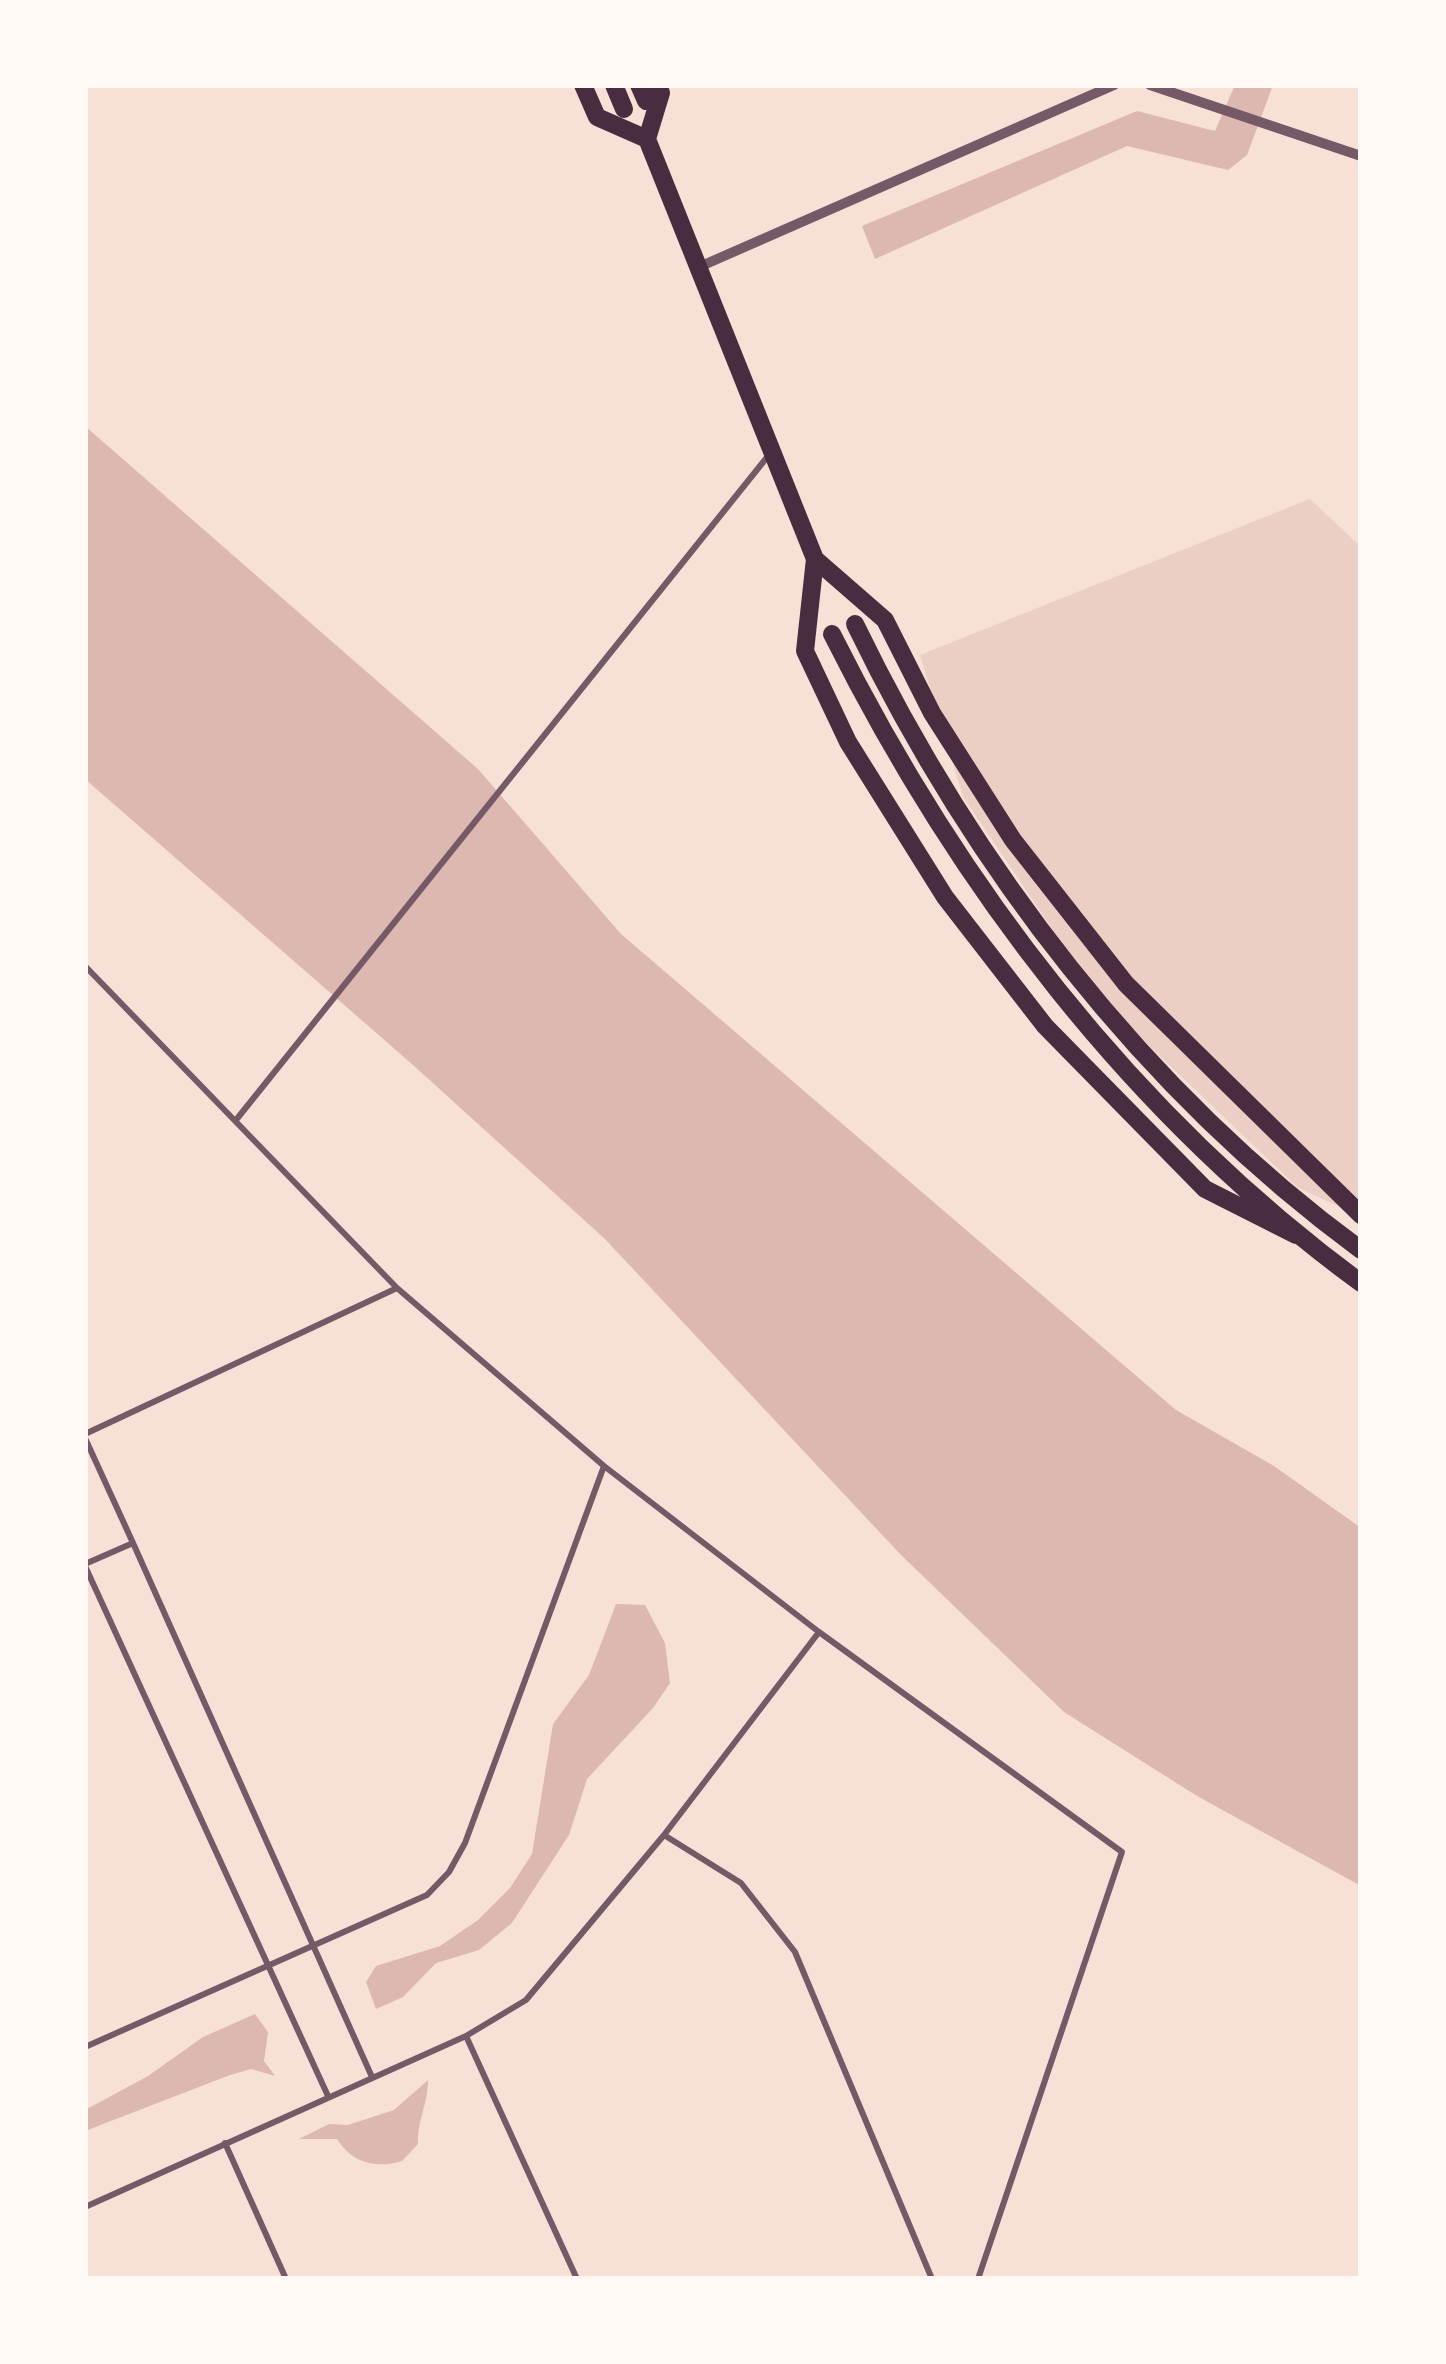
<!DOCTYPE html>
<html>
<head>
<meta charset="utf-8">
<style>
	body { margin:0 }
	#map { position:relative; width:1446px; height:2364px; overflow:hidden; background:#f7e1d7; font-family:"Varela Round",sans-serif }
	canvas { display:block }
	.frame { position:absolute; inset:0; border:88px solid #fffaf5; pointer-events:none }
</style>
</head>
<body>
<div id="map">
<canvas width="1446" height="2364"></canvas>
<div class="frame"></div>
</div>
<script>
const ctx = document.querySelector('canvas').getContext('2d');
ctx.lineJoin = 'round';
function fill(path, color) {
  ctx.fillStyle = color;
  ctx.fill(path, 'evenodd');
}
function stroke(path, color, width, dash) {
  ctx.strokeStyle = color;
  ctx.lineWidth = width;
  ctx.lineCap = dash ? 'butt' : 'round';
  ctx.setLineDash(dash || []);
  ctx.stroke(path);
}
fill(new Path2D(`
	M 1310,499 L 1361,547 L 1361,1217 L 1297,1187 L 1099,998 L 963,797 L 920,655 Z`), '#ebcfc5');
fill(new Path2D(`
	M 1235,85 L 1273,85 L 1247,155 L 1228,170 L 1127,146 L 875,259 L 862,226 L 1137,111 L 1215,131 Z
	M 85,426 L 478,769 L 621,934 L 1176,1410 L 1274,1466 L 1361,1528 L 1361,1886 L 1197,1796 L 1064,1712 L 900,1554 L 605,1239 L 413,1065 L 85,779 Z
	M 616,1604 L 645,1605 L 665,1643 L 670,1683 L 653,1708 L 587,1779 L 569,1835 L 512,1923 L 479,1950 L 436,1963 L 403,1997 L 376,2009 L 366,1982 L 376,1966 L 440,1946 L 478,1920 L 510,1888 L 532,1854 L 553,1724 L 589,1675 Z
	M 255,2014 L 268,2032 L 264,2061 L 275,2076 L 251,2069 L 230,2075 L 85,2131 L 85,2110 L 148,2076 L 203,2037 Z
	M 428,2080 C 428,2104 417,2121 418,2144 L 402,2161 C 376,2169 352,2163 337,2139 L 299,2139 L 329,2124 L 348,2125 L 394,2110 Z`), '#dcb8b0');
stroke(new Path2D(`
	M 85,966 L 397,1288 L 604,1466 L 819,1632 L 1122,1852 L 978,2279
	M 236,1120 L 768,456
	M 85,1434 L 397,1288
	M 85,1438 L 133,1543 L 85,1564
	M 133,1543 L 372,2077
	M 85,1566 L 328,2096
	M 664,1835 L 741,1883 L 795,1952 L 932,2279
	M 466,2036 L 577,2279
	M 85,2047 L 427,1895 L 449,1872 L 465,1843 L 604,1466
	M 225,2143 L 286,2279
	M 85,2207 L 466,2036 L 526,2000 L 664,1835 L 819,1632`), '#755966', 6);
stroke(new Path2D(`
	M 1150,85 L 1361,156
	M 699,267 L 1114,85`), '#755966', 10);
stroke(new Path2D(`
	M 583,85 L 597,117 L 647,139
	M 614,85 L 624,109
	M 639,85 L 646,101
	M 658,85 L 661,93 L 647,139 L 815,559 L 885,620 L 932,713 L 1013,840 L 1126,984 L 1361,1215
	M 815,559 L 805,651 L 848,742 L 945,897 L 1045,1026 L 1205,1189 L 1296,1235
	M 855,624 C 972,866 1143,1090 1361,1250
	M 832,634 C 958,886 1132,1115 1361,1283`), '#4a2c40', 18);
</script>
</body>
</html>
